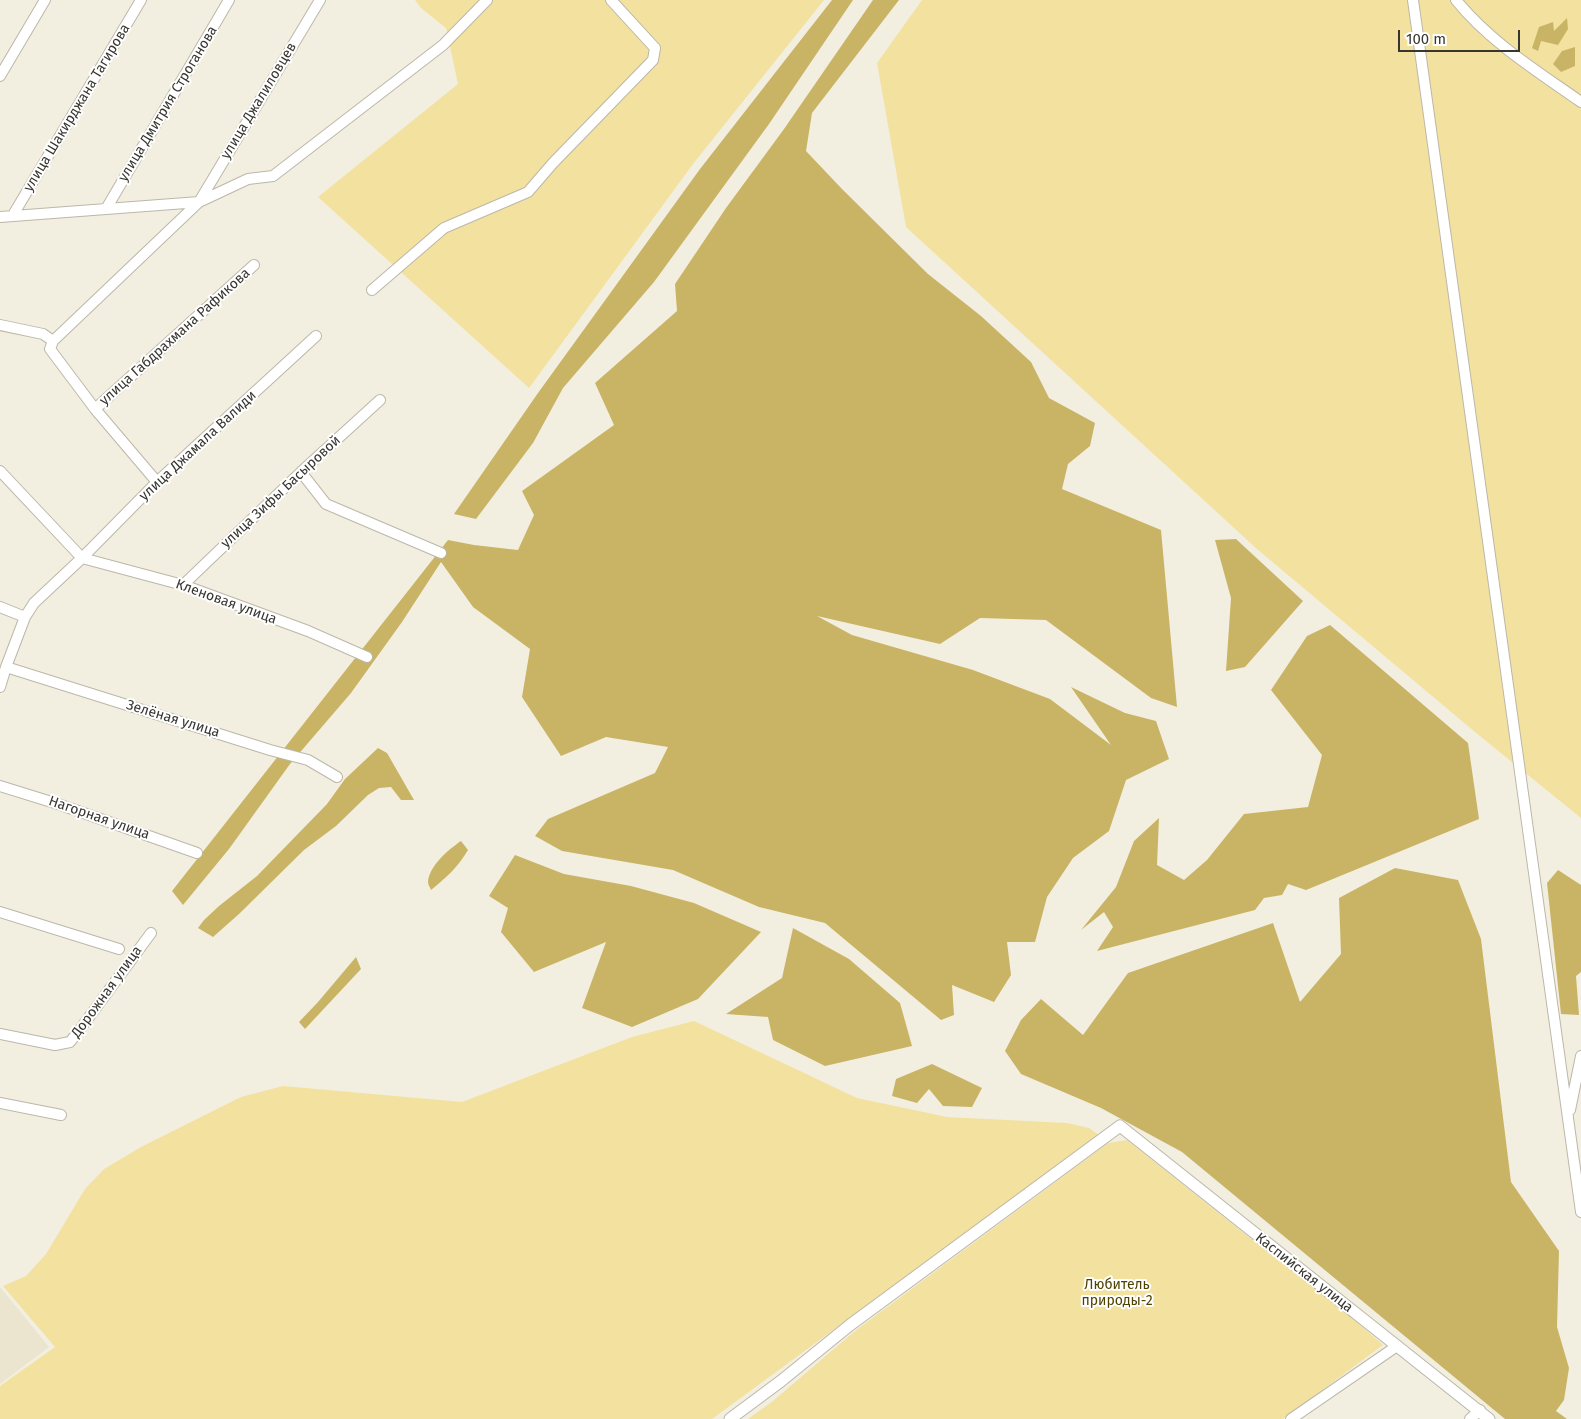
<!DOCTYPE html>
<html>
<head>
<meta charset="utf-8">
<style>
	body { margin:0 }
	#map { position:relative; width:1581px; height:1419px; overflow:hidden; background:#f3efe0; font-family:"Fira Sans",sans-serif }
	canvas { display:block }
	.scale { position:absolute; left:1398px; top:30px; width:122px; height:22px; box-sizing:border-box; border:2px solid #373630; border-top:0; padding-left:6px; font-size:15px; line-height:18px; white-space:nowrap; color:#373630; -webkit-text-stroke:4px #fff; paint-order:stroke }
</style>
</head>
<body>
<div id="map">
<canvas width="1581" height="1419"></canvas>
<div class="scale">100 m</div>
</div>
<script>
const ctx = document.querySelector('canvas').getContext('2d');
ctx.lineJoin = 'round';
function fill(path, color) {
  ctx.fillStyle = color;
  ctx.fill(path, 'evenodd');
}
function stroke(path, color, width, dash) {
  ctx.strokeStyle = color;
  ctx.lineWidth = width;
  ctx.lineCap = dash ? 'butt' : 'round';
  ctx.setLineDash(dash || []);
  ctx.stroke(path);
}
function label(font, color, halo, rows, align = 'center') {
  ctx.font = font + ' "Fira Sans",sans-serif';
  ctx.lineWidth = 4;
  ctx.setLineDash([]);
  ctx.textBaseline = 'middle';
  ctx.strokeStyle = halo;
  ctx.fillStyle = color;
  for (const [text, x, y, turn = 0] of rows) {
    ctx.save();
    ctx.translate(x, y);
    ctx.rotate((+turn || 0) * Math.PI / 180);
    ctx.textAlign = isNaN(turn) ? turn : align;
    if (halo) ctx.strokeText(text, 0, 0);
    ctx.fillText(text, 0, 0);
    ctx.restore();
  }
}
fill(new Path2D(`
	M 0,1287 L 49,1347 L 0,1384 Z`), '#ebe5cf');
fill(new Path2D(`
	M 415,0 L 824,0 L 693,164 L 529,388 L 318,197 L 458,84 L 446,28 L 421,8 Z
	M 922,0 L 1581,0 L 1581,818 L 1475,732 L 1257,549 L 906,227 L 877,63 Z
	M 694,1021 L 857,1098 L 947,1117 L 1067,1123 L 1089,1128 L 1099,1135 L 712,1419 L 0,1419 L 0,1386 L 55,1347 L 3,1286 L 26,1276 L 46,1254 L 85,1189 L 104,1169 L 141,1147 L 241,1097 L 283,1086 L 462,1102 L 632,1037 Z
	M 1127,1140 L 1250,1238 L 1343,1310 L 1383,1345 L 1283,1419 L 748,1419 L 773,1401 L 855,1331 L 1108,1143 Z`), '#f2e19f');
fill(new Path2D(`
	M 832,0 L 853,0 L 769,124 L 654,282 L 563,388 L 533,443 L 476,519 L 454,514 L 538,393 L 700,169 Z
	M 873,0 L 899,0 L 812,113 L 806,151 L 842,189 L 928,274 L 981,316 L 1031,362 L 1049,398 L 1095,423 L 1090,446 L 1068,464 L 1062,489 L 1161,530 L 1177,707 L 1151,698 L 1046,620 L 980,618 L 940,644 L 817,616 L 852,635 L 973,670 L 1050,699 L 1111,745 L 1071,687 L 1125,713 L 1156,721 L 1169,759 L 1126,780 L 1109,831 L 1073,858 L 1047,897 L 1035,942 L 1007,942 L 1011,975 L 994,1002 L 952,985 L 954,1015 L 941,1020 L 825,923 L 759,907 L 673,870 L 562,851 L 535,836 L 548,819 L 655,773 L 668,747 L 606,737 L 561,756 L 522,697 L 530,649 L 473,607 L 441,562 L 402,622 L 351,693 L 290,764 L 229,849 L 183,905 L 172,891 L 448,540 L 474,545 L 518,550 L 534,515 L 522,491 L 614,425 L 595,383 L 677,311 L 675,284 L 726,208 L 784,129 Z
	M 1567,18 L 1568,29 L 1558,45 L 1541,41 L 1538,51 L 1532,48 L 1539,27 L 1553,22 L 1554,31 Z
	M 1575,47 L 1575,66 L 1561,72 L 1553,64 L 1562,51 Z
	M 1236,539 L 1303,601 L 1245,667 L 1226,671 L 1231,598 L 1215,540 Z
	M 1330,625 L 1468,743 L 1479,819 L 1306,890 L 1288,884 L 1282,895 L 1264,898 L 1255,910 L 1097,951 L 1113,927 L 1104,912 L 1081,930 L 1116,887 L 1134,841 L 1159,818 L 1157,865 L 1184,880 L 1207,860 L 1244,814 L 1308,807 L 1322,755 L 1271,690 L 1307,636 Z
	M 378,748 L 387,753 L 414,800 L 401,800 L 391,787 L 379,788 L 368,795 L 336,826 L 304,850 L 239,914 L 213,937 L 198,928 L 204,920 L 219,906 L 257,876 L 327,804 L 345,779 Z
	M 461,841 L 468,850 C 458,867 446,878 431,890 C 430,887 428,885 428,882 C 429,866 449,849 461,841 Z
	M 515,855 L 564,874 L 631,886 L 694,903 L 761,932 L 698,999 L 632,1027 L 582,1008 L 606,942 L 534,972 L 501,932 L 508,908 L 489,896 Z
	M 1395,868 L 1458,880 L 1481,939 L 1511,1182 L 1559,1251 L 1557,1327 L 1569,1368 L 1564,1400 L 1556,1411 L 1567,1419 L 1505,1419 L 1182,1152 L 1101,1108 L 1021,1074 L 1005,1051 L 1021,1020 L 1041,999 L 1083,1035 L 1128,973 L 1273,923 L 1300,1002 L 1341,954 L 1339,898 Z
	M 1558,870 L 1581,885 L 1581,972 L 1576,976 L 1579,1015 L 1561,1014 L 1547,883 Z
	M 793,928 L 849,959 L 900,1003 L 912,1046 L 825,1066 L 773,1040 L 768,1017 L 726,1014 L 782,978 Z
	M 356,957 L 361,969 L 305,1029 L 299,1022 L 318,1002 Z
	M 932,1064 L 982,1088 L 972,1107 L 943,1106 L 929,1089 L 917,1103 L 892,1096 L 896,1079 Z`), '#c9b465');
const minor = new Path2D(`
	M 1413,0 L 1581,1212
	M 1456,0 C 1490,42 1537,71 1581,102
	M 0,76 L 45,0
	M 199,202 L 248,179 L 273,176 L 443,45 L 487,0
	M 199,202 L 320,0
	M 106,209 L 229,0
	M 13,215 L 141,0
	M 0,217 L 199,202 L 53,341 L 50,349 L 95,409 L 157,482
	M 372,290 L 444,228 L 528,192 L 553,163 L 653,60 L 655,48 L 611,0
	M 0,325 L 43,334 L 53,341
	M 95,409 L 254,265
	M 0,471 L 82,558
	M 301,472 L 326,504 L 441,553
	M 82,558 L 183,585 L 308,631 L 367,657
	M 183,585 L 301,472 L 380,400
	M 0,607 L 25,617
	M 6,667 L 270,750 L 308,760 L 337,777
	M 0,687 L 6,667 L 25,617 L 34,603 L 82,558 L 157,482 L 316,336
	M 0,786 L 58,804 L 197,853
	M 0,912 L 119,949
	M 0,1034 L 55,1045 L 70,1042 L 81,1028 L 151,933
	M 0,1103 L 61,1115
	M 1570,1110 L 1581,1056
	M 1291,1419 L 1397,1346
	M 1470,1419 L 1480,1410`);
const tertiary = new Path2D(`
	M 730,1419 L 781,1381 L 850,1325 L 1120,1126 L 1489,1419`);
stroke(minor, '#bbb7a9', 12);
stroke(tertiary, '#bbb7a9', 13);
stroke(minor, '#fff', 10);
stroke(tertiary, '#fff', 11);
label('14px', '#373630', '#fff', [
	["улица Джалиловцев",259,101,-59],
	["улица Дмитрия Строганова",168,104,-59],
	["улица Шакирджана Тагирова",77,108,-59],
	["улица Габдрахмана Рафикова",175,337,-42],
	["улица Джамала Валиди",198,446,-43],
	["улица Зифы Басыровой",281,492,-43],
	["Кленовая улица",226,602,20],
	["Зелёная улица",173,719,17],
	["Нагорная улица",99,818,19],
	["Дорожная улица",107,992,-54],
	["Каспийская улица",1304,1273,38]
]);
label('14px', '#504200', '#fff', [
	["Любитель",1117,1285],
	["природы-2",1117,1301]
]);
</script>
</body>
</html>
